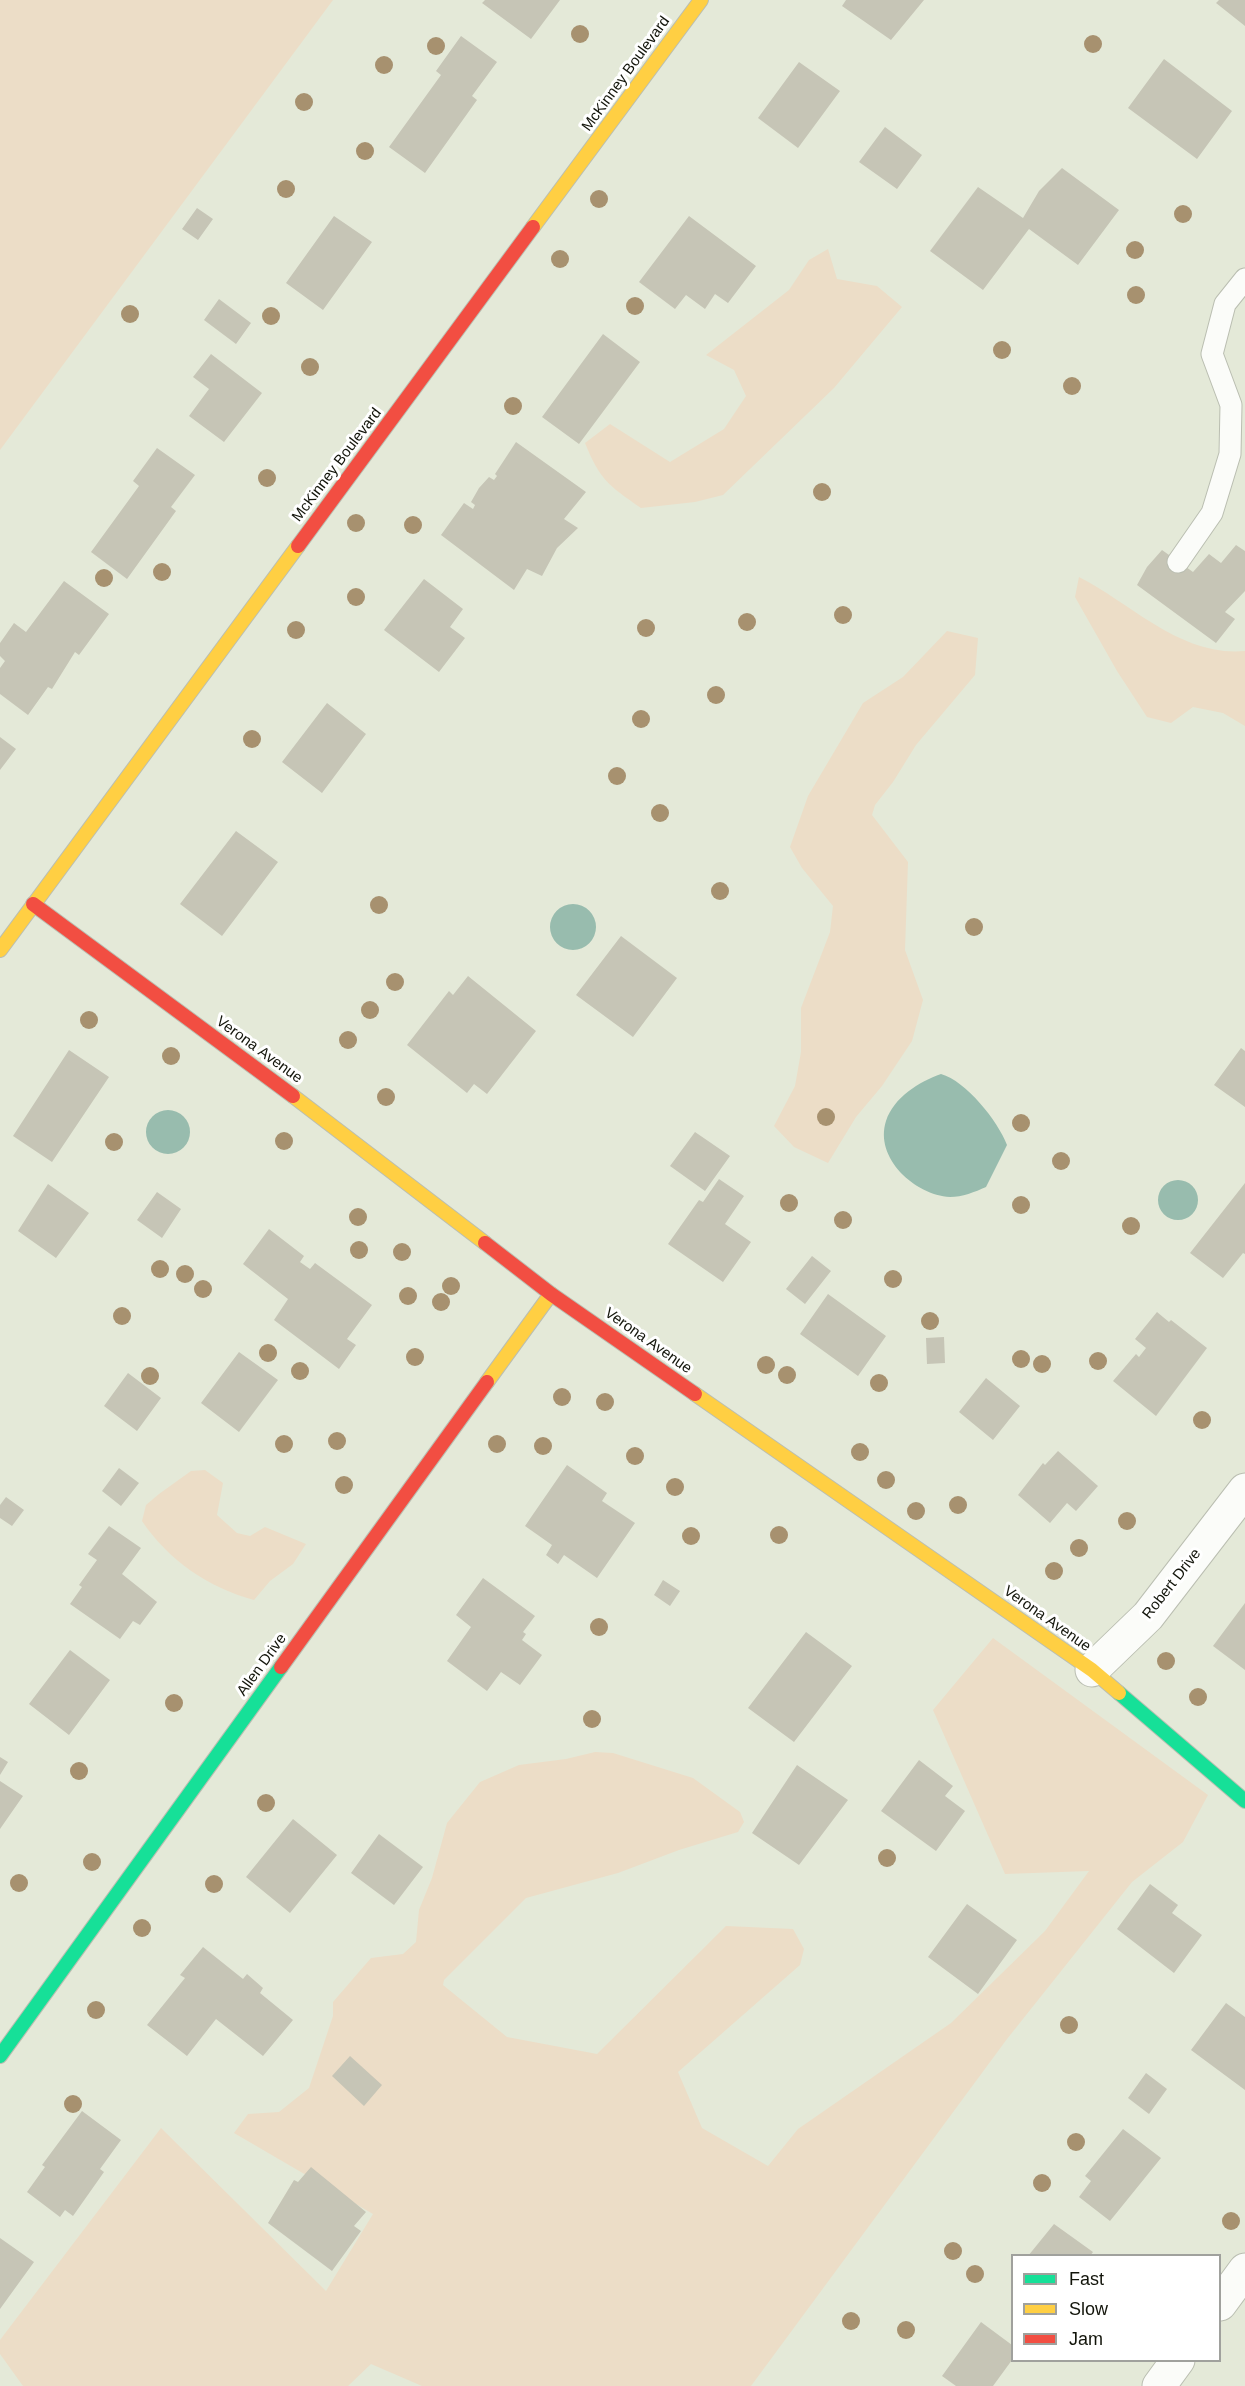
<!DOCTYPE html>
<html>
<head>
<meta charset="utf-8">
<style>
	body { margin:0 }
	#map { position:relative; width:1245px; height:2386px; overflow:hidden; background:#e4e9d8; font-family:Arial,sans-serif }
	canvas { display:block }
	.legend { position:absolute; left:1011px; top:2254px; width:210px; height:108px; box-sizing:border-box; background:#fff; border:2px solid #a0a19d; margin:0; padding:8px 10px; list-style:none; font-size:18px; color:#12140a }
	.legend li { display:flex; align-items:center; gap:12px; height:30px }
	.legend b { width:30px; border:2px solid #a0a19d }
</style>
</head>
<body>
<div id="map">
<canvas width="1245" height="2386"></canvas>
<ul class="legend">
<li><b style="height:8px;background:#16e098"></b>Fast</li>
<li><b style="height:8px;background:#ffcf43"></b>Slow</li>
<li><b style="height:8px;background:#f24e42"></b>Jam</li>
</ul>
</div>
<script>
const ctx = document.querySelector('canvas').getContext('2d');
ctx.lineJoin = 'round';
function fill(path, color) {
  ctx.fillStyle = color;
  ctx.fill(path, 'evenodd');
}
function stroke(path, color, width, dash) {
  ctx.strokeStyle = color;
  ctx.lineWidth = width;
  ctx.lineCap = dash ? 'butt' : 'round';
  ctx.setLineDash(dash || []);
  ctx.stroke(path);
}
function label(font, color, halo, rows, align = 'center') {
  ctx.font = font + ' Arial,sans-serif';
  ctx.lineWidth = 6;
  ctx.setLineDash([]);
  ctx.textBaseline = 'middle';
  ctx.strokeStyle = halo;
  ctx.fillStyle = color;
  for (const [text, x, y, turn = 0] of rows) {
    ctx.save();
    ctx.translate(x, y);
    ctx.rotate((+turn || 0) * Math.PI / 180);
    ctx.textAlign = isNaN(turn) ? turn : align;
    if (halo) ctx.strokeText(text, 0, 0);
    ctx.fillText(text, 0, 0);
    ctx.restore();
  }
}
fill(new Path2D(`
	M 0,0 L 333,0 L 0,450 Z
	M 828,249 L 837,279 L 877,286 L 902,307 L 834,388 L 723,495 L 695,502 L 641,508 C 608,485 600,480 585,443 L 610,424 L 670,462 L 724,429 L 746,396 L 734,370 L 706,355 L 789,290 L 809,260 Z
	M 1079,577 C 1132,604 1181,657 1245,651 L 1245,726 L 1223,713 L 1193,707 L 1171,723 L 1147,717 L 1117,671 L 1075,597 Z
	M 947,631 L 978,638 L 975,675 L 916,745 L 893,782 L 875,805 L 872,815 L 908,862 L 905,950 L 923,1000 L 912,1041 L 882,1086 L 856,1117 L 828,1163 L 794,1147 L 774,1126 L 795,1086 L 801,1052 L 801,1008 L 830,932 L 833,906 L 802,868 L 790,847 L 808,796 L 863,703 L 903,677 Z
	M 205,1470 L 223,1483 L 217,1515 L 237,1533 L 250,1536 L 265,1527 L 306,1544 L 293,1564 L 270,1581 L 254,1600 C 209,1588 168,1560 142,1521 L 146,1505 L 159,1494 L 191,1471 Z
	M 993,1638 L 1208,1795 L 1183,1842 L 1132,1882 L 1007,2039 L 751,2386 L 422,2386 L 371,2364 L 348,2386 L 23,2386 L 0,2354 L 0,2340 L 161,2128 L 326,2291 L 373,2214 L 234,2133 L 248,2114 L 279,2112 L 309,2088 L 333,2016 L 333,2002 L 371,1958 L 403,1954 L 416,1942 L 419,1910 L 432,1878 L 447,1823 L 480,1782 L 519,1765 L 566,1759 L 595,1752 L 613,1753 L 693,1778 L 740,1812 L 744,1822 L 738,1832 L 679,1850 L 618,1873 L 526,1898 L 444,1980 L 443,1985 L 507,2037 L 597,2054 L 726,1926 L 793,1929 L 804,1949 L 800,1965 L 678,2072 L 702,2128 L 768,2166 L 798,2129 L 951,2023 L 1045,1931 L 1089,1871 L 1005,1874 L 933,1710 Z`), '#ecddc7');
fill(new Path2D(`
	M550 927a23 23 0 1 1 46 0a23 23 0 1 1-46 0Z
	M 941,1074 C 966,1081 998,1121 1007,1145 L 986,1187 C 975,1192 962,1197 950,1197 C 915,1195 874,1158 886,1121 C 894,1097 919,1082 941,1074 Z
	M146 1132a22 22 0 1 1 44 0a22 22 0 1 1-44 0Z
	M1158 1200a20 20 0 1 1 40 0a20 20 0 1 1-40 0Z`), '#98bcae');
fill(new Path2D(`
	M 485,0 L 560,0 L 531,39 L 482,3 Z
	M 846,0 L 924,0 L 891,40 L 842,6 Z
	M 1219,0 L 1245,0 L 1245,26 L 1216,3 Z
	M 461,36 L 497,62 L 472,96 L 477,100 L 425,173 L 389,147 L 441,75 L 436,71 Z
	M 1164,59 L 1232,111 L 1197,159 L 1128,108 Z
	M 799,62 L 840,91 L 798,148 L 758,118 Z
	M 885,127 L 922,155 L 897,189 L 859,162 Z
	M 1062,168 L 1119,210 L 1078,265 L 1029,229 L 983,290 L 930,251 L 978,187 L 1023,218 L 1039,191 Z
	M 197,208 L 213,219 L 198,240 L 182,229 Z
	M 334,216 L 372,242 L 323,310 L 286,283 Z
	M 689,216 L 756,266 L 728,303 L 715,294 L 705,309 L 686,295 L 675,309 L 639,282 Z
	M 219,299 L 251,323 L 236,344 L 204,320 Z
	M 603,334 L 640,362 L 579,444 L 542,417 Z
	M 211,354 L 262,393 L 224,442 L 189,416 L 209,389 L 193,377 Z
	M 516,442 L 586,492 L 564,519 L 578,528 L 557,548 L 542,576 L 527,569 L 514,590 L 441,535 L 464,503 L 473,509 L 475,505 L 471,502 L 479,488 L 489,477 L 494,480 L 497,476 L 495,474 Z
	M 157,448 L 195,475 L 171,507 L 176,511 L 127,579 L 91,552 L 139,486 L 133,481 Z
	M 1236,545 L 1245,551 L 1245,591 L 1225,612 L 1235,619 L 1216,643 L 1137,585 L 1147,567 L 1162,550 L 1193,572 L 1209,554 L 1221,563 Z
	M 424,579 L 463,609 L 450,627 L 465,638 L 439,672 L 384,630 Z
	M 64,581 L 109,614 L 79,655 L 75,652 L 52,689 L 48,687 L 28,715 L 0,694 L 0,668 L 5,661 L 0,656 L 0,643 L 14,623 L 26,632 Z
	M 327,703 L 366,734 L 322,793 L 282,762 Z
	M 0,737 L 16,749 L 0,770 Z
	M 236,831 L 278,862 L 222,936 L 180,904 Z
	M 621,936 L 677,978 L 633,1037 L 576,995 Z
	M 468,976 L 536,1031 L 487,1094 L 474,1084 L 467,1093 L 407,1045 L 449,991 L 453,995 Z
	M 1241,1048 L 1245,1051 L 1245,1107 L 1214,1085 Z
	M 69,1050 L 109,1077 L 52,1162 L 13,1136 Z
	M 695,1132 L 730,1156 L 705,1191 L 670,1166 Z
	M 719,1179 L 744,1196 L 725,1224 L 751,1242 L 723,1282 L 668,1244 L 699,1200 L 703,1202 Z
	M 1245,1183 L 1245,1254 L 1243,1253 L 1223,1278 L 1190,1253 Z
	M 48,1184 L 89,1213 L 56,1258 L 18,1231 Z
	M 157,1192 L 181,1209 L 162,1238 L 137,1220 Z
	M 269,1229 L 304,1256 L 300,1262 L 310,1269 L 315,1263 L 372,1305 L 347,1339 L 356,1345 L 339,1369 L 274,1320 L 288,1299 L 243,1264 Z
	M 812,1256 L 831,1271 L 805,1304 L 786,1289 Z
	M 828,1294 L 886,1336 L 858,1376 L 800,1334 Z
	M 1157,1312 L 1169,1322 L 1171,1320 L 1207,1348 L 1156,1416 L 1113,1381 L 1136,1354 L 1139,1357 L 1146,1348 L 1135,1339 Z
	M 944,1337 L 945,1363 L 927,1364 L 926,1338 Z
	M 239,1352 L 278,1380 L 239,1432 L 201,1403 Z
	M 128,1373 L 161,1398 L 137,1431 L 104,1406 Z
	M 986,1378 L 1020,1406 L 993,1440 L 959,1412 Z
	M 1058,1451 L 1098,1486 L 1076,1511 L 1067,1503 L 1050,1523 L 1018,1495 L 1043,1463 L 1045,1465 Z
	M 567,1465 L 607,1493 L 602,1501 L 635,1523 L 597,1578 L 564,1555 L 558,1564 L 546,1555 L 552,1545 L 525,1526 Z
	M 119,1468 L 139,1483 L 121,1506 L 102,1491 Z
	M 6,1497 L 24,1510 L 12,1526 L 0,1518 L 0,1505 Z
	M 109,1526 L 141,1548 L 122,1574 L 157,1602 L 140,1625 L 133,1621 L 120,1639 L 70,1604 L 82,1587 L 79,1585 L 97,1560 L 88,1554 Z
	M 483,1578 L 535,1616 L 523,1632 L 526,1634 L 522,1640 L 542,1655 L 520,1685 L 501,1672 L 487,1691 L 447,1661 L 471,1627 L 456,1615 Z
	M 663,1580 L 680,1591 L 670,1606 L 654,1595 Z
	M 1245,1603 L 1245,1670 L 1213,1646 Z
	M 806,1632 L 852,1666 L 794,1742 L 748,1708 Z
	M 70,1650 L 110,1680 L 69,1735 L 29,1704 Z
	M 0,1757 L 8,1762 L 0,1775 Z
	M 919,1760 L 953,1786 L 945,1796 L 965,1811 L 936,1851 L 881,1811 Z
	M 797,1765 L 848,1800 L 799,1865 L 752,1833 Z
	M 0,1781 L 23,1796 L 0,1829 Z
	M 293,1819 L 337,1855 L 290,1913 L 246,1877 Z
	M 379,1834 L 423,1867 L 394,1905 L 351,1873 Z
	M 1150,1884 L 1178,1905 L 1172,1913 L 1202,1935 L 1174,1973 L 1117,1929 Z
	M 967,1904 L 1017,1940 L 978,1994 L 928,1957 Z
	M 203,1947 L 243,1979 L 247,1974 L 263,1988 L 260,1993 L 293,2020 L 263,2056 L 216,2019 L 187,2056 L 147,2025 L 185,1978 L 180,1975 Z
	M 1226,2003 L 1245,2017 L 1245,2090 L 1191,2050 Z
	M 350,2056 L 382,2085 L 364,2106 L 332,2076 Z
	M 1146,2073 L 1167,2089 L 1149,2114 L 1128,2098 Z
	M 82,2111 L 121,2140 L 100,2169 L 104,2172 L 73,2216 L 65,2210 L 60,2217 L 27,2192 L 45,2167 L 42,2165 Z
	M 1123,2129 L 1161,2158 L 1110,2221 L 1079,2197 L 1091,2181 L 1085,2176 Z
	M 311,2167 L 366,2212 L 354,2226 L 361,2231 L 332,2271 L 268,2223 L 294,2180 L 298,2182 Z
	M 1054,2224 L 1093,2252 L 1090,2256 L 1028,2256 Z
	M 0,2238 L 34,2262 L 0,2309 Z
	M 981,2322 L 1012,2345 L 1012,2360 L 993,2386 L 956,2386 L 942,2376 Z`), '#c6c5b6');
const lane = new Path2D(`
	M 1178,562 L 1212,513 L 1230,454 L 1231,405 L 1212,354 L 1225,304 L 1245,279`);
const street = new Path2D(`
	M 1092,1670 L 1148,1616 L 1245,1490
	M 1220,2304 L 1245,2270
	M 1159,2386 L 1178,2360`);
const fast = new Path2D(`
	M 1119,1693 L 1245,1801
	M 0,2056 L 281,1667`);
const slow = new Path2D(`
	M 533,227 L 701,0
	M 0,950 L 298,546
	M 293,1096 L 485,1243
	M 487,1382 L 551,1294
	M 695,1394 L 1092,1670 L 1119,1693`);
const jam = new Path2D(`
	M 298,546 L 533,227
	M 33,904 L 293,1096
	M 485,1243 L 551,1294 L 695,1394
	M 281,1667 L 487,1382`);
stroke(lane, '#babeb1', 23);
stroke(street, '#babeb1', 35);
stroke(fast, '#babeb1', 16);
stroke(slow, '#babeb1', 16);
stroke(jam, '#babeb1', 16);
stroke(lane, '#fbfcf9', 21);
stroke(street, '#fbfcf9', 33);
stroke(fast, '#16e098', 14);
stroke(slow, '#ffcf43', 14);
stroke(jam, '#f24e42', 14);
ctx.fillStyle = '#a7916f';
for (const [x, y] of [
	[580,34],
	[1093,44],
	[436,46],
	[384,65],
	[304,102],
	[365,151],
	[286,189],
	[599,199],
	[1183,214],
	[1135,250],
	[560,259],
	[1136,295],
	[635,306],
	[130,314],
	[271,316],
	[1002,350],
	[310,367],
	[1072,386],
	[513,406],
	[267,478],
	[822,492],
	[356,523],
	[413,525],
	[162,572],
	[104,578],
	[356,597],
	[843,615],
	[747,622],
	[646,628],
	[296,630],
	[716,695],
	[641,719],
	[252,739],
	[617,776],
	[660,813],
	[720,891],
	[379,905],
	[974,927],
	[395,982],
	[370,1010],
	[89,1020],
	[348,1040],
	[171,1056],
	[386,1097],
	[826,1117],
	[1021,1123],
	[284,1141],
	[114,1142],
	[1061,1161],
	[789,1203],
	[1021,1205],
	[358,1217],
	[843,1220],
	[1131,1226],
	[359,1250],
	[402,1252],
	[160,1269],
	[185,1274],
	[893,1279],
	[451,1286],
	[203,1289],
	[408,1296],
	[441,1302],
	[122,1316],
	[930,1321],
	[268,1353],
	[415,1357],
	[1021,1359],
	[1098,1361],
	[1042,1364],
	[766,1365],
	[300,1371],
	[787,1375],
	[150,1376],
	[879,1383],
	[562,1397],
	[605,1402],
	[1202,1420],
	[337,1441],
	[284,1444],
	[497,1444],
	[543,1446],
	[860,1452],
	[635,1456],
	[886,1480],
	[344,1485],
	[675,1487],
	[958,1505],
	[916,1511],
	[1127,1521],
	[779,1535],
	[691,1536],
	[1079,1548],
	[1054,1571],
	[599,1627],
	[1166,1661],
	[1198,1697],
	[174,1703],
	[592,1719],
	[79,1771],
	[266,1803],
	[887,1858],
	[92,1862],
	[19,1883],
	[214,1884],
	[142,1928],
	[96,2010],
	[1069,2025],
	[73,2104],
	[1076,2142],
	[1042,2183],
	[1231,2221],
	[953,2251],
	[975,2274],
	[851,2321],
	[906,2330]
]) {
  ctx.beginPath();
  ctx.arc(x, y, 9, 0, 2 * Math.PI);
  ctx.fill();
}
label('15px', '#12140a', '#fff', [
	["McKinney Boulevard",626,74,-54],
	["McKinney Boulevard",337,465,-53],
	["Verona Avenue",259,1050,36],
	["Verona Avenue",648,1341,35],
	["Robert Drive",1172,1584,-52],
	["Verona Avenue",1047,1619,35],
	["Allen Drive",262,1665,-54]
]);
</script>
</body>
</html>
